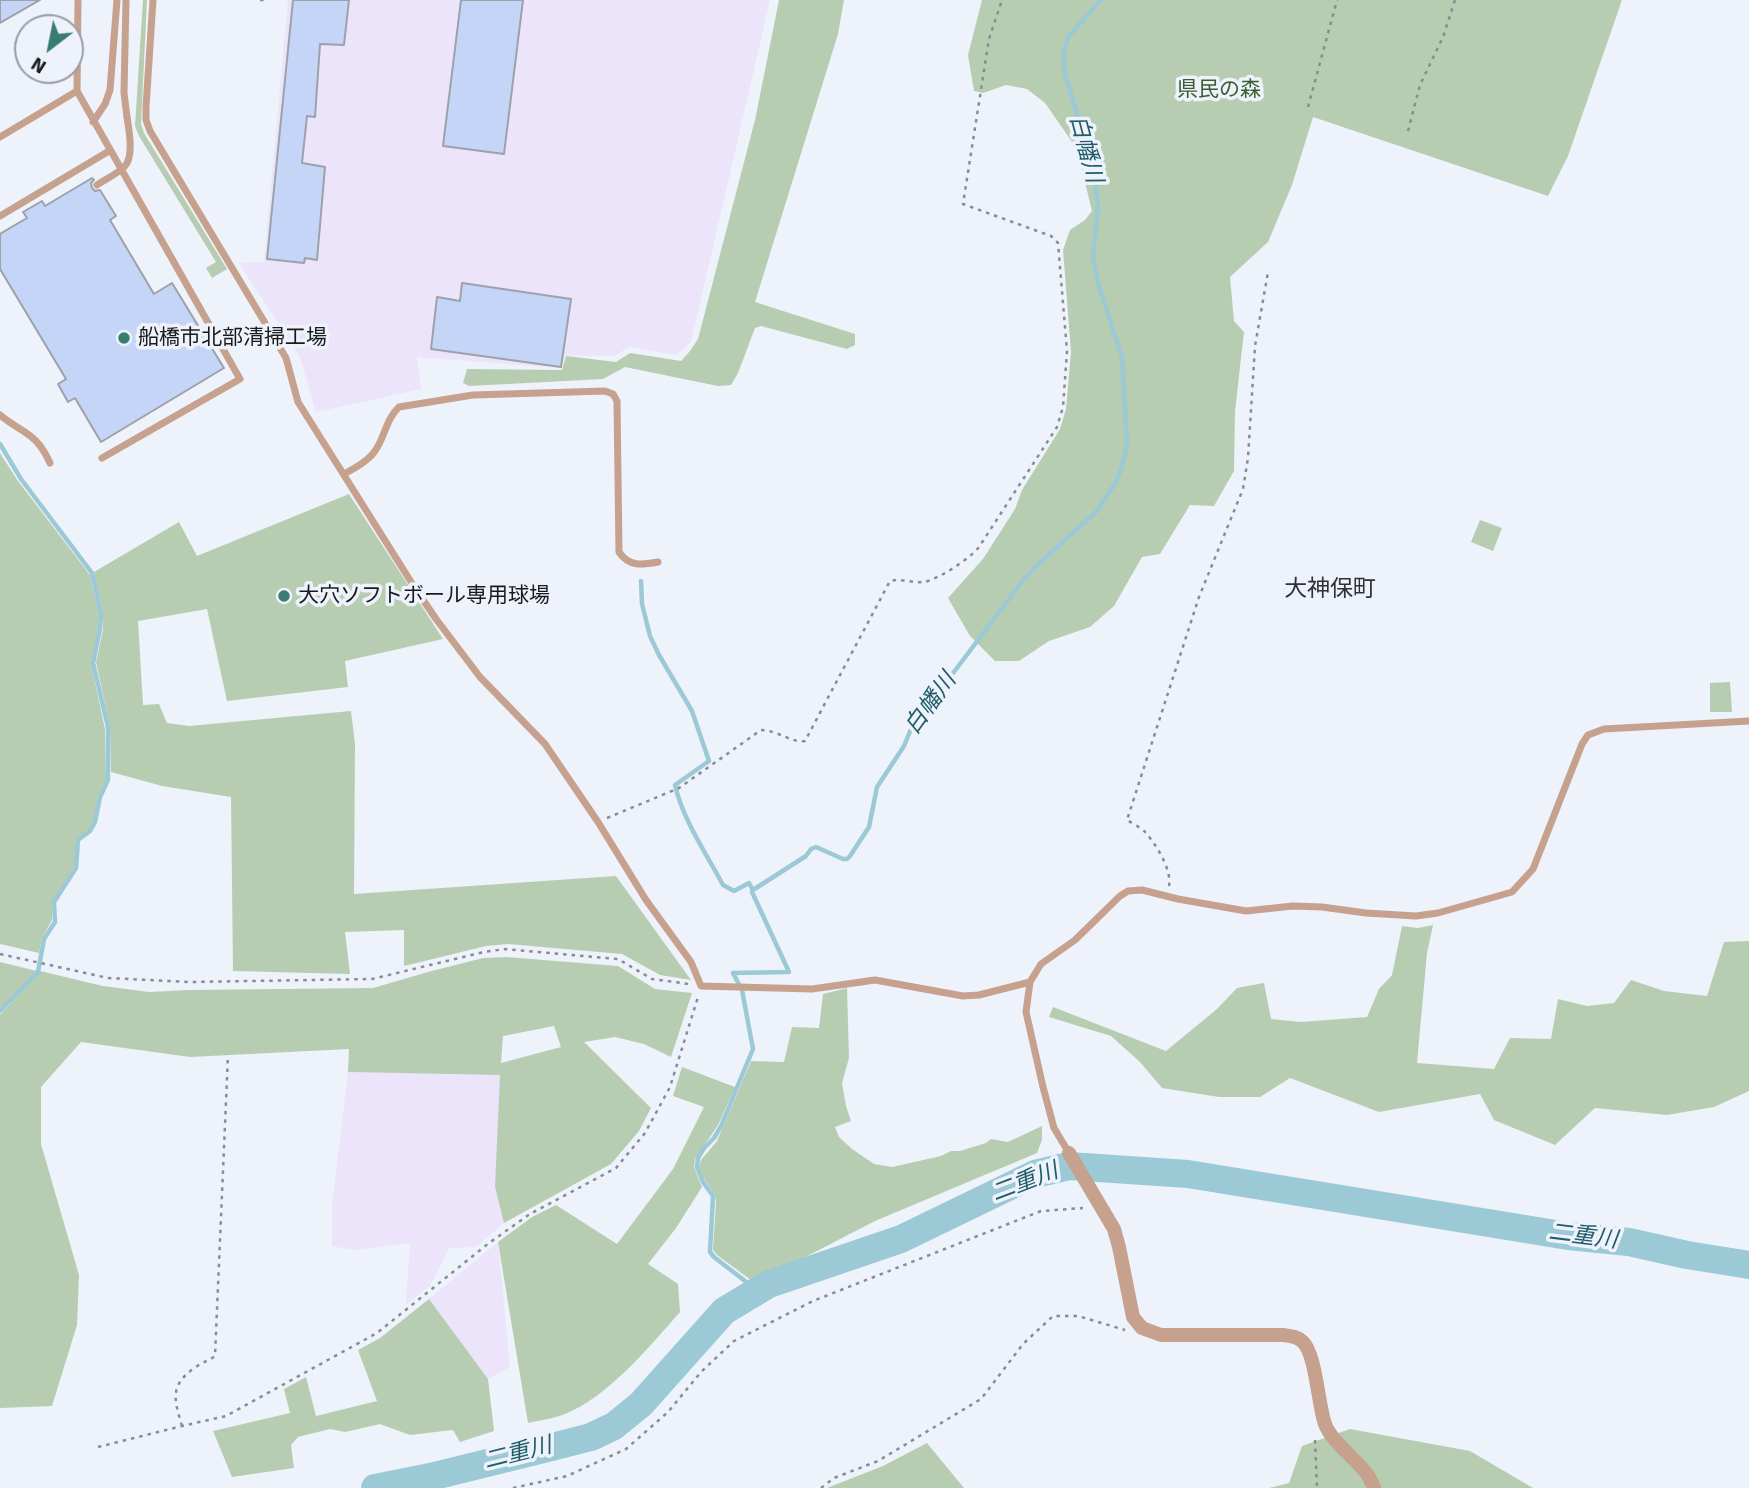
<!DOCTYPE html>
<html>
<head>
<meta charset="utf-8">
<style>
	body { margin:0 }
	#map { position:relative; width:1749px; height:1488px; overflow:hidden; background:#eef2fb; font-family:Signika,sans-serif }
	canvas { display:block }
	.north { position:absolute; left:14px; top:14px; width:70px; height:70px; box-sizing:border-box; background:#eef2fb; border:2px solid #999ca2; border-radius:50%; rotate:212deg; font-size:19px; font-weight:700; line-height:28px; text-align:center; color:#191a1d }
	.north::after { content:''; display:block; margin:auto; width:24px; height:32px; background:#397d70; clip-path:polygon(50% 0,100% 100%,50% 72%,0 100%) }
</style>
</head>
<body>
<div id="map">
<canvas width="1749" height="1488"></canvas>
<div class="north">N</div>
</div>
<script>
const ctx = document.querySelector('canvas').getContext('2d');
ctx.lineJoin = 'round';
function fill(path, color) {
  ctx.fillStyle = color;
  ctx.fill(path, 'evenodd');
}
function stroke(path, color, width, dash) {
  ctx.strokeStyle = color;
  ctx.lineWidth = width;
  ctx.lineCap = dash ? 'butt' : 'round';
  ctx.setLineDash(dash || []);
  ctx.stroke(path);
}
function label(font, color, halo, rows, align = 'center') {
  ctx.font = font + ' Signika,"Noto Sans JP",sans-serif';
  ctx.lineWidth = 7;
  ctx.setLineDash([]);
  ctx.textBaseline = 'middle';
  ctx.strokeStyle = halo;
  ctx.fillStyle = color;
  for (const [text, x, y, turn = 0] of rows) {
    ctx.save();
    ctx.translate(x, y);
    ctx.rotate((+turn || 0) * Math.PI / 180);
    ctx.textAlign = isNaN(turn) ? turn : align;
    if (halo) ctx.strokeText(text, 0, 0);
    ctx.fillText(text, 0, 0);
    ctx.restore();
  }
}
fill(new Path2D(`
	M 288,0 L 770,0 L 691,342 L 677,355 L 629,347 L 614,356 L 565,355 L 561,368 L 417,357 L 421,389 L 316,412 L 300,357 L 239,263 L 264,262 Z
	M 348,1072 L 501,1075 L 495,1187 L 504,1223 L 476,1247 L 449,1248 L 430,1286 L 406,1304 L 410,1243 L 353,1250 L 332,1246 L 332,1206 Z
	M 498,1242 L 510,1367 L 488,1379 L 429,1299 Z`), '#ebe4fa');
fill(new Path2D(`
	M 143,0 L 147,0 L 141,124 L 144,133 L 227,269 L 212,278 L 206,268 L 216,262 L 139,136 L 135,126 Z
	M 779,0 L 844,0 L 838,34 L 755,302 L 855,334 L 855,345 L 847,349 L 761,326 L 755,328 L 738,373 L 731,385 L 718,386 L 625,367 L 603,379 L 469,386 L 463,383 L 467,369 L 562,370 L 566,356 L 616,362 L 630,353 L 681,361 L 690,351 L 698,339 L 755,120 Z
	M 982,0 L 1622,0 L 1568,156 L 1548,196 L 1313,117 L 1292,185 L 1268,242 L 1230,277 L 1234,321 L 1244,332 L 1235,411 L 1234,471 L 1214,506 L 1190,505 L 1160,554 L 1142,557 L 1114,606 L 1090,627 L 1049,641 L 1019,661 L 995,661 L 970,636 L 948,598 L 983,559 L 1015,509 L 1022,490 L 1060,429 L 1066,409 L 1071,352 L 1063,250 L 1070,230 L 1085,220 L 1092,211 L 1077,149 L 1045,103 L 1027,89 L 1006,85 L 983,93 L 974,91 L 968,55 Z
	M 0,453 L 18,481 L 90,575 L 99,616 L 98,629 L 91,663 L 105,729 L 106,780 L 98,796 L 94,821 L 89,830 L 77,840 L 74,867 L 52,902 L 52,920 L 42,938 L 39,953 L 0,944 Z
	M 349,494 L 443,639 L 345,661 L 348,687 L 227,701 L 207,609 L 138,621 L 143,705 L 159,704 L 167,723 L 189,726 L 351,711 L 355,744 L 354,894 L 616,876 L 691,980 L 660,975 L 622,954 L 508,944 L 486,946 L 404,966 L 404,930 L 345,932 L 350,974 L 233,971 L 231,797 L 162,786 L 111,772 L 110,727 L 96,662 L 103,630 L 103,614 L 94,572 L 179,522 L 197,556 Z
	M 1480,520 L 1502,528 L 1493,551 L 1471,542 Z
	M 1730,682 L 1732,712 L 1710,712 L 1710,683 Z
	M 1433,925 L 1427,953 L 1417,1063 L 1494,1069 L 1510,1038 L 1551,1039 L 1558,999 L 1587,1006 L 1614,1003 L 1631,980 L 1664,991 L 1707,996 L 1724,942 L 1749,941 L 1749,1091 L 1714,1107 L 1667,1115 L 1595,1108 L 1555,1145 L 1494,1120 L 1480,1094 L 1379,1112 L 1290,1078 L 1260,1097 L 1219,1097 L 1162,1088 L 1140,1062 L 1111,1036 L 1049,1017 L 1053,1007 L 1166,1051 L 1217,1009 L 1237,988 L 1264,983 L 1271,1019 L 1301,1022 L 1367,1017 L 1379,989 L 1392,975 L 1402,926 L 1418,928 Z
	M 506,957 L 618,966 L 655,989 L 692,993 L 671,1057 L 644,1044 L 615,1037 L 584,1042 L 651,1108 L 639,1131 L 611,1164 L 504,1223 L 495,1187 L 500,1075 L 348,1072 L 349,1049 L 190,1057 L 81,1042 L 41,1087 L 41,1144 L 79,1275 L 77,1325 L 52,1406 L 0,1408 L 0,1015 L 40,971 L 103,986 L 149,992 L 189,990 L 373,988 L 428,972 L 483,958 ZM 554,1026 L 561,1047 L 501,1063 L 503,1036 Z
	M 0,962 L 37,971 L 0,1009 Z
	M 847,988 L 849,1058 L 842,1083 L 846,1106 L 851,1121 L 835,1127 L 839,1137 L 852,1149 L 874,1164 L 892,1167 L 941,1156 L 951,1151 L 960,1151 L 986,1143 L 991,1139 L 1008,1142 L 1042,1126 L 1042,1140 L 1037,1153 L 875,1221 L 755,1283 L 717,1255 L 713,1250 L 716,1202 L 715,1195 L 700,1173 L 699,1167 L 701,1160 L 717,1141 L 751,1061 L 784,1062 L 792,1027 L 819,1028 L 823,994 Z
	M 682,1067 L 735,1087 L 718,1125 L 695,1159 L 694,1167 L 702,1187 L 676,1228 L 648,1264 L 678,1284 L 680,1312 C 649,1347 609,1396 565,1414 C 553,1419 540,1420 528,1423 L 498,1242 L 532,1217 L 556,1205 L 617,1244 L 673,1169 L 704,1107 L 673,1096 Z
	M 429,1299 L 488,1379 L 494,1431 L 460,1442 L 453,1430 L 410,1435 L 380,1424 L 345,1432 L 330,1429 L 298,1437 L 291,1445 L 294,1468 L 232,1477 L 213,1431 L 290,1413 L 284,1389 L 306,1377 L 316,1416 L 377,1401 L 358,1350 L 380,1338 Z
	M 1350,1429 L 1470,1451 L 1533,1488 L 1269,1488 L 1289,1483 L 1302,1446 Z
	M 927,1443 L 964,1488 L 827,1488 L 883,1466 Z`), '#b7cdb2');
stroke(new Path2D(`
	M 0,444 L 21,479 L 92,573 L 101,615 L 100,629 L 93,663 L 108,727 L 108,780 L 100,797 L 95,822 L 90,831 L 78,840 L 76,868 L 54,902 L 55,922 L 44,939 L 38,972 L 0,1011
	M 641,581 L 642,604 L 650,636 L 659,655 L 692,711 L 709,761 L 675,785 C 683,820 706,853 723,885 L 734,891 L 749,883 L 753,890
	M 758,1291 L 714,1257 L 710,1252 L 713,1196 L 703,1182 L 697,1167 L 698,1158 L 704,1148 L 714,1138 L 721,1126 L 753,1049 L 742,990 L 733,973 L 789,972 L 752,892 L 753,890 L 806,856 L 811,849 L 816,847 L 843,859 L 847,859 L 850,856 L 869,827 L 877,787 L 904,746 L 911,729 L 1021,583 L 1035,567 L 1096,512 L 1116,482 L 1123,463 L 1127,443 L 1122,357 L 1098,283 L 1093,257 L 1098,203 L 1094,172 L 1064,70 L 1064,52 L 1068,37 L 1101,0`), '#9bc9d5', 4.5);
stroke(new Path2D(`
	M 375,1488 L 430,1477 L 540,1450 L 591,1437 L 614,1426 L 641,1404 L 724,1311 L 769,1284 L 901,1239 L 1035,1174 L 1069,1166 L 1188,1174 L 1568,1236 L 1629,1242 L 1687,1255 L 1749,1265`), '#9bc9d5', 28);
const building = new Path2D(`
	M 0,0 L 40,0 L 0,23 Z
	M 293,0 L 349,0 L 344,45 L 320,44 L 315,117 L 307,116 L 302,163 L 325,167 L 317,260 L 305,258 L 304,263 L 267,259 Z
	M 461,0 L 523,0 L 504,154 L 443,146 Z
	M 92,178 L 94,180 L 91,183 L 92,188 L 95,191 L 100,190 L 116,216 L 110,220 L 154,294 L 172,283 L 224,368 L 101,442 L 75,398 L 68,402 L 58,384 L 66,379 L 0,269 L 0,234 L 27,218 L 23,212 L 42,201 L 45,206 Z
	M 462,283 L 571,299 L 561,367 L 431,349 L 437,297 L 460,301 Z`);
fill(building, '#c5d5f8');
stroke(building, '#9da1a8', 2);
stroke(new Path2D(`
	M 260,0 L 265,0
	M 1308,107 L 1337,0
	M 1408,131 L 1420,85 L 1443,37 L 1455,0
	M 607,818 L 679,788 L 761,730 C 777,730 791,743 805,741 L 890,581 C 901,578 912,583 923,582 C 936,581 971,558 979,547 L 1057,427 L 1063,407 L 1067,351 L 1058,243 L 1051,236 L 963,204 L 989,39 L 1002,0
	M 1169,886 C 1172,870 1157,846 1146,833 C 1142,828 1133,824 1127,820 L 1199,597 L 1243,489 L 1248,458 L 1255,346 L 1268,272
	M 0,954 L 108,978 L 190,982 L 372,979 L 484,952 L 505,949 L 618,959 L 652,979 L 689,984
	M 182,1426 C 174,1399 169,1385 196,1367 C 202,1362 209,1361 215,1356 L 228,1055
	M 1315,1440 L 1317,1488
	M 98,1447 L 182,1426 L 226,1416 L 377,1333 L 489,1243 L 530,1214 L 616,1168 L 645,1133 L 670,1087 L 698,997
	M 513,1488 L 567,1476 L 626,1449 L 668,1412 L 701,1372 L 734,1341 L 813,1301 L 1041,1211 L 1083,1208
	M 821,1488 L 834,1478 L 878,1461 L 981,1399 L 1023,1344 L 1053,1316 L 1078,1316 L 1125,1330`), '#898c92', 2.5, [3.5, 5]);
stroke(new Path2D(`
	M 78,0 L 77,91 L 240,379 L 102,458
	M 126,0 L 124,93 L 127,117
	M 153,0 L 146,107 L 146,120 L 150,131 L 286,358 L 298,402 L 413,585 L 436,619 L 480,677 L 545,744 L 598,822 L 646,900 L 691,962 L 701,986 L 812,989 L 875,980 L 963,996 L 979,995 L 1030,982
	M 93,122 L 105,104 L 110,90 L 117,0
	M 0,137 L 77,91
	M 0,216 L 109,151
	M 0,415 C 23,434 36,432 50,463
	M 344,474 C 355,468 368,461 375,451 C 385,437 386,419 399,407 L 473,395 L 605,391 L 613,394 L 617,401 L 619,552 C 629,567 642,565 658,562
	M 1069,1153 L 1054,1128 L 1043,1087 L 1026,1012 L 1030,982 L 1041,964 L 1075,940 L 1120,896 L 1128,891 L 1142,890 L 1178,899 L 1246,911 L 1293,906 L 1322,907 L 1366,913 L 1416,916 L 1438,913 L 1512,892 L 1533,869 L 1582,744 L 1588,735 L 1604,729 L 1749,721`), '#c5a18e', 7);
stroke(new Path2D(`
	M 1069,1153 L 1114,1229 L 1119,1247 L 1133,1317 L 1142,1328 L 1161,1335 L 1283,1335 C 1290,1336 1297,1336 1303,1342 C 1316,1355 1318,1404 1325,1424 C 1331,1441 1356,1459 1367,1474 C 1370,1478 1372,1483 1374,1488`), '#c5a18e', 14);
stroke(new Path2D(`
	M 97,185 C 105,179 118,174 125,166 C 134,156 129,130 127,117`), '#c5a18e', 7);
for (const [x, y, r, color] of [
	[124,338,7,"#397d70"],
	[284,596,7,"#397d70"]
]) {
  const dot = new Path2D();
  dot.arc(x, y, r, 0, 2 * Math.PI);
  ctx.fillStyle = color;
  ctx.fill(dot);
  stroke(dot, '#eef2fb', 2.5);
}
label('21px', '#395d31', '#eef2fb', [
	["県民の森",1219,90]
]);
label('21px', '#191a1d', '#eef2fb', [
	["船橋市北部清掃工場",138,338],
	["大穴ソフトボール専用球場",298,596]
], 'left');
label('italic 23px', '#1f5d6a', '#eef2fb', [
	["白幡川",1085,149,75],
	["白幡川",931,704,-54],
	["二重川",1025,1183,-21],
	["二重川",1583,1237,7],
	["二重川",518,1454,-14]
]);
label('23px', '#2e3137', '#eef2fb', [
	["大神保町",1330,590]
]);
</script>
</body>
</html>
